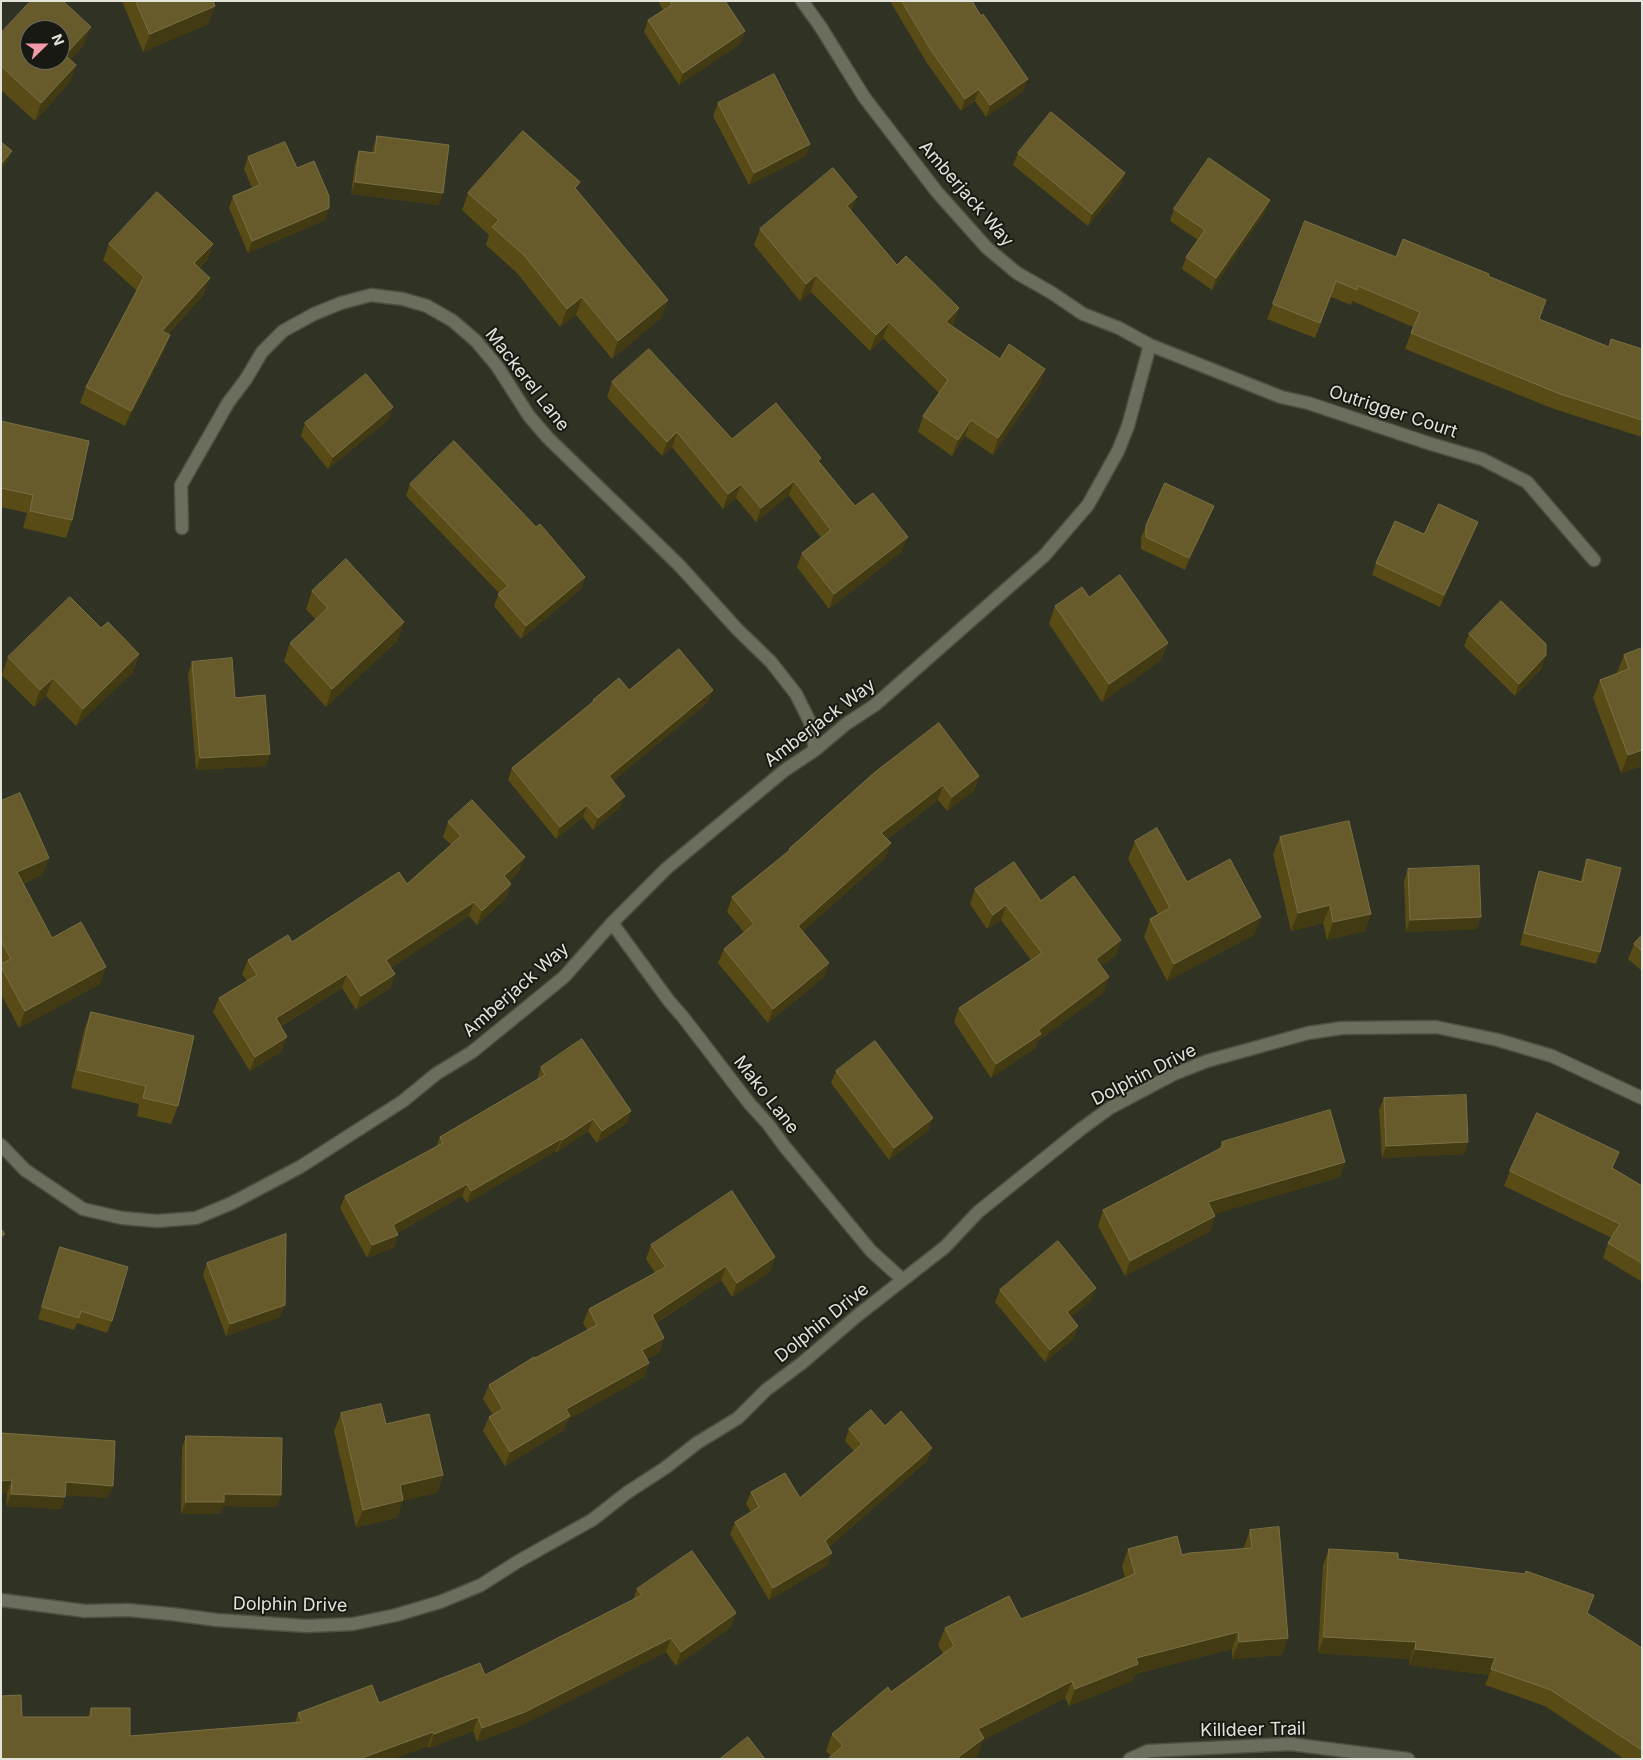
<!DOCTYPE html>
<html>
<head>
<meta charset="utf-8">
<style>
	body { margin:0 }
	#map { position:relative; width:1643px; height:1760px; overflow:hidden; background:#303223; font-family:Inter,sans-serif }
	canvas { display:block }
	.frame { position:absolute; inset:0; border:2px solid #e2e4da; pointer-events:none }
	.north { position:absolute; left:20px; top:20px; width:50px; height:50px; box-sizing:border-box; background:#181912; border:1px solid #696a62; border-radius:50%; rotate:68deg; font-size:14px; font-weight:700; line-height:20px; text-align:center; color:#e2e4da }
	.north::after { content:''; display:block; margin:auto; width:18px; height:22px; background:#f39aa9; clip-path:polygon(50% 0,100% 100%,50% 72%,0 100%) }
</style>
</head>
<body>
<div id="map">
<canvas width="1643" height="1760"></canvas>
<div class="frame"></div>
<div class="north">N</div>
</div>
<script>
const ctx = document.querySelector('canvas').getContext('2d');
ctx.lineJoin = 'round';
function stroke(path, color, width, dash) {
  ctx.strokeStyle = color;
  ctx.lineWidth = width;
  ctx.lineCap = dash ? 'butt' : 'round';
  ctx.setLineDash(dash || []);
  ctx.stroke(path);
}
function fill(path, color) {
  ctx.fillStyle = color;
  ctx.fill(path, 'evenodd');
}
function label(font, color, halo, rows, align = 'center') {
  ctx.font = font + ' Inter,sans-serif';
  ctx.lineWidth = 4;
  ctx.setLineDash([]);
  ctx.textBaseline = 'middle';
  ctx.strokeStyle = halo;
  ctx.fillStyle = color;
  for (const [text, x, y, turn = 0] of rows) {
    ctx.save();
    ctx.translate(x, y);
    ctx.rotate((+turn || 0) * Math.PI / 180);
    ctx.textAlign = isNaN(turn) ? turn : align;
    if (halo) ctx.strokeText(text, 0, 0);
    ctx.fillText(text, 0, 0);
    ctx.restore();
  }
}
const street = new Path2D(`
	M 802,1 L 820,26 L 864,97 L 937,192 L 987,248 L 1017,273 L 1052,293 L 1083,314 L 1119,328 L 1150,345 L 1281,397 L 1308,403 L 1428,443 L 1482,459 L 1527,482 L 1594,560
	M 182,528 L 181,485 L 228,403 L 246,379 L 262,352 L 283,331 L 314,314 L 341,303 L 371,295 L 403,299 L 427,306 L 453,321 L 476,341 L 497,366 L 529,416 L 548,438 L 679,565 L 737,629 L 771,662 L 796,694 L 810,722 L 815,750
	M 612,923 L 669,1001 L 683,1017 L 749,1103 L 768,1124 L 785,1147 L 871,1251 L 903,1280
	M 1,1145 L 25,1170 L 83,1209 L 122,1218 L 157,1221 L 196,1218 L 232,1203 L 300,1167 L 403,1101 L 436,1074 L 472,1052 L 564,977 L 612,923 L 667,868 L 785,770 L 815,750 L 846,724 L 875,705 L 1044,556 L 1088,505 L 1118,451 L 1128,426 L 1150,345
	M 1,1600 L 85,1611 L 128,1610 L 171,1614 L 217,1620 L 306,1626 L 353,1624 L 396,1615 L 440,1602 L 481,1585 L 517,1562 L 592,1520 L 628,1492 L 665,1468 L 697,1443 L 738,1418 L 766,1390 L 802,1363 L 858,1315 L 945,1247 L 978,1212 L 1081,1129 L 1110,1108 L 1174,1074 L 1207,1061 L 1308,1033 L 1342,1028 L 1436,1027 L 1498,1040 L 1552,1056 L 1642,1098
	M 1130,1759 L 1148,1751 L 1290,1744 L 1408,1759`);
stroke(street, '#4d4f41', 15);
stroke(street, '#6c6e5d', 12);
fill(new Path2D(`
	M 122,1 L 213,1 L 215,6 L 208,24 L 143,52 Z
	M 658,1 L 725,1 L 745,31 L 740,44 L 679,85 L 644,32 L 648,20 L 663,10 Z
	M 890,1 L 972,1 L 1023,91 L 986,117 L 975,101 L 961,111 L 927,63 Z
	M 1,33 L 84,45 L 70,60 L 76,65 L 70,82 L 35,121 L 1,90 Z
	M 718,103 L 810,144 L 806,156 L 749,185 L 713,116 Z
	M 377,136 L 439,205 L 351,194 L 355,164 L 359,151 L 372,153 L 373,148 Z
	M 1018,153 L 1125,173 L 1121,185 L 1088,226 L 1013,165 Z
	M 248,157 L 297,168 L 329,208 L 325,220 L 248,253 L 229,208 L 233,196 L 252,188 L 244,169 Z
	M 577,190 L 668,300 L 661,318 L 612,359 L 576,315 L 560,327 L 517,273 L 486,245 L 489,235 L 462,210 L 468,193 Z
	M 1174,209 L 1265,212 L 1212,290 L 1182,269 L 1186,257 L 1198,240 L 1170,221 Z
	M 852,212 L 897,265 L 954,324 L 952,326 L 1040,385 L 993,455 L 965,436 L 952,456 L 918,432 L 923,416 L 939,393 L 883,338 L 870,351 L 811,292 L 800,301 L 754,245 L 760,229 Z
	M 109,244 L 208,259 L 199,268 L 204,294 L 168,334 L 164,351 L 125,426 L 80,403 L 86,387 L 137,291 L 103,260 Z
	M 1396,257 L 1488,276 L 1539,320 L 1609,347 L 1611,339 L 1642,349 L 1642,437 L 1554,409 L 1405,349 L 1413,327 L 1352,301 L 1351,305 L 1331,297 L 1315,338 L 1267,319 L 1273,304 Z
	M 612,382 L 732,439 L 820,462 L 855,506 L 902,551 L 829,609 L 797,567 L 802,553 L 821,538 L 789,495 L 756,522 L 736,498 L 723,509 L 672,447 L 662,456 L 607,397 Z
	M 389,419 L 328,469 L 301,436 L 305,423 Z
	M 1,421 L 72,520 L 66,538 L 23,528 L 27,513 L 1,507 Z
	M 410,484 L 536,527 L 585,577 L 581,589 L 521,639 L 494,606 L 499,593 L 406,496 Z
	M 1214,506 L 1209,518 L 1185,570 L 1141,549 L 1141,538 L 1146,526 Z
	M 1473,534 L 1440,607 L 1372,575 L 1376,563 Z
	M 312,591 L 398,640 L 326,707 L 284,661 L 290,643 L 316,620 L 306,609 Z
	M 1089,597 L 1168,643 L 1161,660 L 1102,702 L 1049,624 L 1055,606 Z
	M 101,628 L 139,654 L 133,672 L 76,726 L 46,696 L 34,707 L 2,675 L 8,657 Z
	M 1469,634 L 1542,668 L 1515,696 L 1464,646 Z
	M 1642,648 L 1642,766 L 1621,773 L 1593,698 L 1600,680 L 1617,673 L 1624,655 Z
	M 192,662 L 235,698 L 270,754 L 265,766 L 196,770 L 188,674 Z
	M 629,690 L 708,702 L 613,781 L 620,808 L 593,830 L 583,817 L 556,839 L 508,780 L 512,768 L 592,703 L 593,700 Z
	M 874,773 L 979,776 L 974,791 L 947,811 L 938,800 L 887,839 L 891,843 L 885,858 L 803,931 L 829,963 L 824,977 L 768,1023 L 718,963 L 724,949 L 744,932 L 727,912 L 732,897 L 788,852 L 789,849 Z
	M 1,801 L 43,874 L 23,884 L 52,938 L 100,984 L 19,1028 L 1,994 Z
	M 448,822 L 525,857 L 519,871 L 509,881 L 511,884 L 506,898 L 477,925 L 469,916 L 391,968 L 395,974 L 390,988 L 356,1010 L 342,988 L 281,1026 L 282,1051 L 250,1071 L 213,1012 L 219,998 L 247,981 L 242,974 L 248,960 L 292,942 L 407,884 L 451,845 L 443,837 Z
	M 1280,837 L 1365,931 L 1327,940 L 1323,923 L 1291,931 L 1273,854 Z
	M 1135,841 L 1187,882 L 1254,935 L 1167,981 L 1144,937 L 1150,919 L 1158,914 L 1128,859 Z
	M 1587,859 L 1600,952 L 1596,964 L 1520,945 L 1535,883 L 1539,871 L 1581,881 L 1583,871 Z
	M 1408,869 L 1477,929 L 1406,932 L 1404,881 Z
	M 975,889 L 1041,901 L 1116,955 L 1101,966 L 1104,992 L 1038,1041 L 1035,1048 L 991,1078 L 954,1022 L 959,1008 L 1031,960 L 1001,920 L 987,929 L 970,904 Z
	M 1642,935 L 1642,971 L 1628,959 L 1634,944 Z
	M 91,1012 L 178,1106 L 171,1124 L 137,1116 L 139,1104 L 71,1088 L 84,1030 Z
	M 541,1067 L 631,1111 L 627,1123 L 597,1143 L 588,1131 L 557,1152 L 556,1151 L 467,1203 L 462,1196 L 397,1233 L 394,1247 L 367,1258 L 340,1208 L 345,1196 L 436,1147 L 440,1137 L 537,1080 Z
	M 836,1071 L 929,1130 L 889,1160 L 831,1083 Z
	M 1384,1098 L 1468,1142 L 1464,1154 L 1382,1158 L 1379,1110 Z
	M 1222,1142 L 1345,1162 L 1340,1177 L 1214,1214 L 1215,1216 L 1210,1231 L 1125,1276 L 1098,1226 L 1103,1210 L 1219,1149 Z
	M 1613,1168 L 1642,1186 L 1642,1282 L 1603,1258 L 1608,1243 L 1612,1238 L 1504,1186 L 1510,1171 Z
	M 651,1245 L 770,1272 L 732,1297 L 721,1280 L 656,1323 L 664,1338 L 659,1353 L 647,1359 L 649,1363 L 644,1377 L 569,1419 L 564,1430 L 505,1466 L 483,1431 L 489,1417 L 493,1415 L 483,1399 L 489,1385 L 587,1330 L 583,1323 L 589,1309 L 655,1273 L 646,1259 Z
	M 60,1247 L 112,1321 L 107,1333 L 77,1323 L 74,1330 L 38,1319 L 56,1259 Z
	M 207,1263 L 285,1305 L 280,1317 L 226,1336 L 203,1275 Z
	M 1000,1290 L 1091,1300 L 1071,1317 L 1078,1326 L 1074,1338 L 1045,1362 L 995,1302 Z
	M 341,1413 L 386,1424 L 443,1475 L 437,1493 L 403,1500 L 397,1518 L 356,1527 L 334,1431 Z
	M 885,1426 L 928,1460 L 829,1547 L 828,1565 L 769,1600 L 730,1534 L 735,1522 L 751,1512 L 746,1504 L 751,1492 L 800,1498 L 854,1451 L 845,1441 L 849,1429 Z
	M 1,1433 L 108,1498 L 65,1495 L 61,1509 L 6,1506 L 7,1493 Z
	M 186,1436 L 281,1495 L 276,1507 L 223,1506 L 220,1514 L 181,1514 L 182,1448 Z
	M 1250,1530 L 1288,1638 L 1282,1655 L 1232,1659 L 1232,1649 L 1135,1674 L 1132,1681 L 1069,1706 L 1065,1698 L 983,1740 L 978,1755 L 831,1756 L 826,1751 L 832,1734 L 943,1654 L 938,1645 L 945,1628 L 1021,1619 L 1125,1578 L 1122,1566 L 1128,1549 L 1182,1555 L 1244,1548 L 1244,1547 Z
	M 1329,1549 L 1398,1559 L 1587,1613 L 1642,1648 L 1642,1759 L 1624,1759 L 1545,1706 L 1485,1685 L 1489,1675 L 1409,1665 L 1410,1659 L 1318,1653 L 1323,1565 Z
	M 637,1589 L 736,1613 L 731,1627 L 676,1666 L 666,1652 L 520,1726 L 477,1742 L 473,1731 L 429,1748 L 428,1746 L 392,1759 L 1,1759 L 22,1717 L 88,1717 L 91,1708 L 130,1736 L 295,1723 L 298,1713 L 379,1703 L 485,1675 L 633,1600 Z`), '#584b16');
fill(new Path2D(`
	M 215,6 L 208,24 L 143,52 L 150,34 Z
	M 91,27 L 84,45 L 58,73 L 65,55 Z
	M 745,31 L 740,44 L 679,85 L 683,73 Z
	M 76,65 L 70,82 L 35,121 L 41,103 Z
	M 1028,79 L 1023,91 L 986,117 L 990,105 Z
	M 979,89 L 975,101 L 961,111 L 965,99 Z
	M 810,144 L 806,156 L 749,185 L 754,173 Z
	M 12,151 L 7,163 L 1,170 L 1,164 Z
	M 1125,173 L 1121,185 L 1088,226 L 1092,214 Z
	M 355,182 L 443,193 L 439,205 L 351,194 Z
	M 857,197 L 851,214 L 847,206 Z
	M 1270,200 L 1265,212 L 1212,290 L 1216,278 Z
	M 329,208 L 325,220 L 248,253 L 252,241 Z
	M 213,244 L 208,259 L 188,279 L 194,263 Z
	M 816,275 L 811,292 L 800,301 L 806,284 Z
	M 210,278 L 204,294 L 156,346 L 162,331 Z
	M 582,297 L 576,315 L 560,327 L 567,309 Z
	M 668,300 L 661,318 L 612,359 L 618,341 Z
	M 959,308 L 954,324 L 940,338 L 946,322 Z
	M 889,322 L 883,338 L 870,351 L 876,335 Z
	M 170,335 L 164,351 L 125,426 L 131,411 Z
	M 1045,369 L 1040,385 L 993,455 L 998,438 Z
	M 393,407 L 389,419 L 328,469 L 333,457 Z
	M 971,420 L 965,436 L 952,456 L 958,440 Z
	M 677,432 L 672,447 L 662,456 L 667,442 Z
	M 794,481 L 789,495 L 756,522 L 761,508 Z
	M 741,484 L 736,498 L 723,509 L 728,494 Z
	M 1214,506 L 1209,518 L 1185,570 L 1189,558 Z
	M 1478,522 L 1473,534 L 1440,607 L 1444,595 Z
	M 908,537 L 902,551 L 829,609 L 834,594 Z
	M 585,577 L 581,589 L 521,639 L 526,626 Z
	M 404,622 L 398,640 L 326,707 L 332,689 Z
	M 1168,643 L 1161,660 L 1102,702 L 1109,684 Z
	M 139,654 L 133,672 L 76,726 L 83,709 Z
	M 1546,655 L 1542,668 L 1515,696 L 1519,684 Z
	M 53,678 L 46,696 L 34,707 L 40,690 Z
	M 713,690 L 708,702 L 605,788 L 609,776 Z
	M 1642,750 L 1642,766 L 1621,773 L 1628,755 Z
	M 270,754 L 265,766 L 196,770 L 200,758 Z
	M 979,776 L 974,791 L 947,811 L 952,797 Z
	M 943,785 L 938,800 L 876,847 L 881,833 Z
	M 625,796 L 620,808 L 593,830 L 598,818 Z
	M 587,805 L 583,817 L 556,839 L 560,827 Z
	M 891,843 L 885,858 L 793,940 L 798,926 Z
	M 525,857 L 519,871 L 499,890 L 504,876 Z
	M 49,858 L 43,874 L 11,889 L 17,872 Z
	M 511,884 L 506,898 L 477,925 L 482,911 Z
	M 474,902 L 469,916 L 381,975 L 386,960 Z
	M 1006,905 L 1001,920 L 987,929 L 993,915 Z
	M 1330,905 L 1323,923 L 1291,931 L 1298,913 Z
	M 1371,914 L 1365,931 L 1327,940 L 1333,922 Z
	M 1261,917 L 1254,935 L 1167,981 L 1174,964 Z
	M 1481,917 L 1477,929 L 1406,932 L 1410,920 Z
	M 1121,940 L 1116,955 L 1091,974 L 1096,959 Z
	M 829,963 L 824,977 L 768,1023 L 773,1009 Z
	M 106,967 L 100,984 L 19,1028 L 25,1011 Z
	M 347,974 L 342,988 L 270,1032 L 276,1018 Z
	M 395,974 L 390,988 L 356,1010 L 361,996 Z
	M 1109,977 L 1104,992 L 1038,1041 L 1035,1048 L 991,1078 L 996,1064 Z
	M 287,1037 L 282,1051 L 250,1071 L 255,1057 Z
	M 631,1111 L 627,1123 L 597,1143 L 602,1131 Z
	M 933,1118 L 929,1130 L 889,1160 L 894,1148 Z
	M 593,1119 L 588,1131 L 557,1152 L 562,1140 Z
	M 561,1139 L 556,1151 L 467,1203 L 471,1191 Z
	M 1468,1142 L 1464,1154 L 1382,1158 L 1386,1146 Z
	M 1345,1162 L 1340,1177 L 1202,1218 L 1208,1202 Z
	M 467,1184 L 462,1196 L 389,1237 L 393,1225 Z
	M 1215,1216 L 1210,1231 L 1125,1276 L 1130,1261 Z
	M 5,1234 L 1,1244 L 1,1237 Z
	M 398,1235 L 394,1247 L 367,1258 L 372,1245 Z
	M 775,1257 L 770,1272 L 732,1297 L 737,1283 Z
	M 726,1266 L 721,1280 L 646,1329 L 652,1315 Z
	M 1096,1288 L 1091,1300 L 1063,1324 L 1067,1312 Z
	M 285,1305 L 280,1317 L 226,1336 L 230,1324 Z
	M 1078,1326 L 1074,1338 L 1045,1362 L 1050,1350 Z
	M 664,1338 L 659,1353 L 636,1365 L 642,1350 Z
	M 649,1363 L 644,1377 L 569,1419 L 564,1430 L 505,1466 L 510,1452 L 566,1409 Z
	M 932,1448 L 928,1460 L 821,1554 L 825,1541 Z
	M 443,1475 L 437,1493 L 393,1503 L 400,1485 Z
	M 12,1480 L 7,1493 L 1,1493 L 1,1481 Z
	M 66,1482 L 113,1486 L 108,1498 L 62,1495 Z
	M 11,1494 L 65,1497 L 61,1509 L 6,1506 Z
	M 224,1494 L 281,1495 L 276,1507 L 223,1506 L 220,1514 L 181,1514 L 186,1502 Z
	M 403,1500 L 397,1518 L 356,1527 L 363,1510 Z
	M 832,1553 L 828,1565 L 769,1600 L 773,1588 Z
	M 736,1613 L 731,1627 L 676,1666 L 681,1652 Z
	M 1238,1632 L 1232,1649 L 1135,1674 L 1132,1681 L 1069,1706 L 1075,1689 L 1136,1658 Z
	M 1324,1637 L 1416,1642 L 1410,1659 L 1318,1653 Z
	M 671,1638 L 666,1652 L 520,1726 L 477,1742 L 482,1728 Z
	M 1288,1638 L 1282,1655 L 1232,1659 L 1239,1642 Z
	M 1415,1649 L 1495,1658 L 1489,1675 L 1409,1665 Z
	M 1072,1681 L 1065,1698 L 983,1740 L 978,1755 L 973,1759 L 956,1759 L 978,1729 Z
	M 478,1717 L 473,1731 L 429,1748 L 434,1734 Z
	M 433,1732 L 428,1746 L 392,1759 L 359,1759 Z`), '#423a12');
const building = new Path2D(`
	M 31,1 L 63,1 L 91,27 L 65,55 L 76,65 L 41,103 L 1,66 L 1,33 ZM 30,30 L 60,30 L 60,60 L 30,60 Z
	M 136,1 L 213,1 L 215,6 L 150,34 Z
	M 670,1 L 725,1 L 745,31 L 683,73 L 648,20 L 672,5 Z
	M 902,1 L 972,1 L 981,16 L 983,14 L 1028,79 L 990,105 L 979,89 L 965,99 L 931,50 Z
	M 774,74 L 810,144 L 754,173 L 718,103 Z
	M 1051,112 L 1125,173 L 1092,214 L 1018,153 Z
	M 523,131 L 580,182 L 575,188 L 668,300 L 618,341 L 582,297 L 567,309 L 524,255 L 492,227 L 499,220 L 468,193 Z
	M 377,136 L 449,145 L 443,193 L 355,182 L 359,151 L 375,153 Z
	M 1,142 L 12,151 L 1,164 Z
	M 285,142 L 297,168 L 314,161 L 329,196 L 329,208 L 252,241 L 233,196 L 260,185 L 248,157 Z
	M 1209,158 L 1270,200 L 1216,278 L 1186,257 L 1205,230 L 1174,209 Z
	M 833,168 L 857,197 L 847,206 L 897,265 L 906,256 L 959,308 L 946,322 L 1000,359 L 1009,344 L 1045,369 L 998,438 L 971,420 L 958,440 L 923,416 L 948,380 L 889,322 L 876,335 L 816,275 L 806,284 L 760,229 Z
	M 157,192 L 213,244 L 194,263 L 210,278 L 162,331 L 170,335 L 131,411 L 86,387 L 144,277 L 109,244 Z
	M 1305,221 L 1396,257 L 1403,239 L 1489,274 L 1488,276 L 1546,300 L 1539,319 L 1609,347 L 1611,339 L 1642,349 L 1642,420 L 1560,394 L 1411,333 L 1420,312 L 1358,286 L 1357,290 L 1336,281 L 1320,323 L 1273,304 Z
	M 649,349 L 732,439 L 776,403 L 821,458 L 818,461 L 855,506 L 873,493 L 908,537 L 834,594 L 802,553 L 831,530 L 794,481 L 761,508 L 741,484 L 728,494 L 677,432 L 667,442 L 612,382 Z
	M 366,374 L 393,407 L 333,457 L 305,423 Z
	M 1,421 L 89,441 L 72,520 L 30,511 L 33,495 L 1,488 Z
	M 454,441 L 536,527 L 540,524 L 585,577 L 526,626 L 498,594 L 508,586 L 410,484 Z
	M 1165,483 L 1214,506 L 1189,558 L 1146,537 L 1146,526 Z
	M 1439,504 L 1478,522 L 1444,595 L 1376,563 L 1395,521 L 1424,534 Z
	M 346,559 L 404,622 L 332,689 L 290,643 L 328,608 L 312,591 Z
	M 1120,575 L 1168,643 L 1109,684 L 1055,606 L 1082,587 L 1089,597 Z
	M 70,597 L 101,628 L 108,622 L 139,654 L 83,709 L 53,678 L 40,690 L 8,657 Z
	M 1501,601 L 1546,644 L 1546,655 L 1519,684 L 1469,634 Z
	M 1642,648 L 1642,750 L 1628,755 L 1600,680 L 1629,669 L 1624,655 Z
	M 679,649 L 713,690 L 609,776 L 625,796 L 598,818 L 587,805 L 560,827 L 512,768 L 594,701 L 593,700 L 619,678 L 629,690 Z
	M 232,658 L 235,698 L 265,695 L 270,754 L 200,758 L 192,662 Z
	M 939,723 L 979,776 L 952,797 L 943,785 L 881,833 L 891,843 L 798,926 L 829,963 L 773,1009 L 724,949 L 754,924 L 732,897 L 790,850 L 789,849 L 874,773 Z
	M 20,793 L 49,858 L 17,872 L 52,938 L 81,922 L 106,967 L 25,1011 L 1,967 L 1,964 L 11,959 L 1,941 L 1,801 Z
	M 472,800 L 525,857 L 504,876 L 511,884 L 482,911 L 474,902 L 386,960 L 395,974 L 361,996 L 347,974 L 276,1018 L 287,1037 L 255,1057 L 219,998 L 257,975 L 248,960 L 288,935 L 292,942 L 399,872 L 407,884 L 461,836 L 448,822 Z
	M 1349,821 L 1371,914 L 1333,922 L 1330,905 L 1298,913 L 1280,837 Z
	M 1157,828 L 1187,882 L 1230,859 L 1261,917 L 1174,964 L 1150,919 L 1170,908 L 1135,841 Z
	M 1587,859 L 1621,868 L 1600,952 L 1524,933 L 1539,871 L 1582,882 Z
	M 1014,862 L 1041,901 L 1074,876 L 1121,940 L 1096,959 L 1109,977 L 1038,1030 L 1041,1034 L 996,1064 L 959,1008 L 1042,953 L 1006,905 L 993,915 L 975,889 Z
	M 1479,866 L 1481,917 L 1410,920 L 1408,869 Z
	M 1642,935 L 1642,951 L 1634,944 Z
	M 91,1012 L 194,1036 L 178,1106 L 143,1098 L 146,1086 L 78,1070 Z
	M 582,1039 L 631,1111 L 602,1131 L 593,1119 L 562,1140 L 561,1139 L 471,1191 L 467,1184 L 393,1225 L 398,1235 L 372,1245 L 345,1196 L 443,1143 L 440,1137 L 545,1075 L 541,1067 Z
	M 875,1041 L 933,1118 L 894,1148 L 836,1071 Z
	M 1466,1095 L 1468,1142 L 1386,1146 L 1384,1098 Z
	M 1330,1110 L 1345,1162 L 1208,1202 L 1215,1216 L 1130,1261 L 1103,1210 L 1223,1147 L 1222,1142 Z
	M 1537,1113 L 1619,1152 L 1612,1168 L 1642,1186 L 1642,1263 L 1608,1243 L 1620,1224 L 1510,1171 Z
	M 732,1191 L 775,1257 L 737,1283 L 726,1266 L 652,1315 L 664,1338 L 642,1350 L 649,1363 L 566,1409 L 570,1416 L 510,1452 L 489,1417 L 503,1409 L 489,1385 L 534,1357 L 535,1358 L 597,1325 L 589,1309 L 666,1267 L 651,1245 Z
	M 1,1229 L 5,1234 L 1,1237 Z
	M 286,1234 L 285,1305 L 230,1324 L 207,1263 Z
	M 1058,1241 L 1096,1288 L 1067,1312 L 1078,1326 L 1050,1350 L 1000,1290 Z
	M 60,1247 L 128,1267 L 112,1321 L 81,1311 L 79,1318 L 42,1307 Z
	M 381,1404 L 386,1424 L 429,1414 L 443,1475 L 400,1485 L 403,1500 L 363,1510 L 341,1413 Z
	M 871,1410 L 885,1426 L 901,1411 L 932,1448 L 825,1541 L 832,1553 L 773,1588 L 735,1522 L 759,1507 L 751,1492 L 785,1473 L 800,1498 L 862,1444 L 849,1429 Z
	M 1,1433 L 115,1441 L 113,1486 L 66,1482 L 65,1497 L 11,1494 L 12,1480 L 1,1481 Z
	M 186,1436 L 282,1438 L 281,1495 L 224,1494 L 224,1502 L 186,1502 Z
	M 1279,1527 L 1288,1638 L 1239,1642 L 1238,1632 L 1136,1658 L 1138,1664 L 1075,1689 L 1072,1681 L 978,1729 L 984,1738 L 956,1759 L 828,1759 L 843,1746 L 832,1734 L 888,1687 L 891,1692 L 954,1646 L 945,1628 L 1009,1596 L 1021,1619 L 1135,1574 L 1128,1549 L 1177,1536 L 1182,1555 L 1190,1553 L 1252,1548 L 1250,1530 Z
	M 1329,1549 L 1398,1553 L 1398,1559 L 1525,1574 L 1526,1571 L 1594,1595 L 1587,1613 L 1642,1648 L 1642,1750 L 1551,1690 L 1491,1669 L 1495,1658 L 1415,1649 L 1416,1642 L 1324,1637 Z
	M 692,1551 L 736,1613 L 681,1652 L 671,1638 L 525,1712 L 482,1728 L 478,1717 L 434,1734 L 433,1732 L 359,1759 L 1,1759 L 1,1696 L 21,1695 L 22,1717 L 91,1717 L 91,1708 L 130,1708 L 130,1736 L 302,1722 L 298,1713 L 372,1685 L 379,1703 L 480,1663 L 485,1675 L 642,1595 L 637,1589 Z
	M 748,1737 L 765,1759 L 720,1759 Z`);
fill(building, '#675b2b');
stroke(building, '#7a7046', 1);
label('18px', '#e2e4da', '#181912', [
	["Amberjack Way",966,194,49],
	["Mackerel Lane",527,380,52],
	["Outrigger Court",1393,412,18],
	["Amberjack Way",820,723,-37],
	["Amberjack Way",516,990,-41],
	["Dolphin Drive",1144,1075,-27],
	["Mako Lane",766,1095,52],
	["Dolphin Drive",822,1323,-39],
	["Dolphin Drive",290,1605,1],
	["Killdeer Trail",1253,1730,-1]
]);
</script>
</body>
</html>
